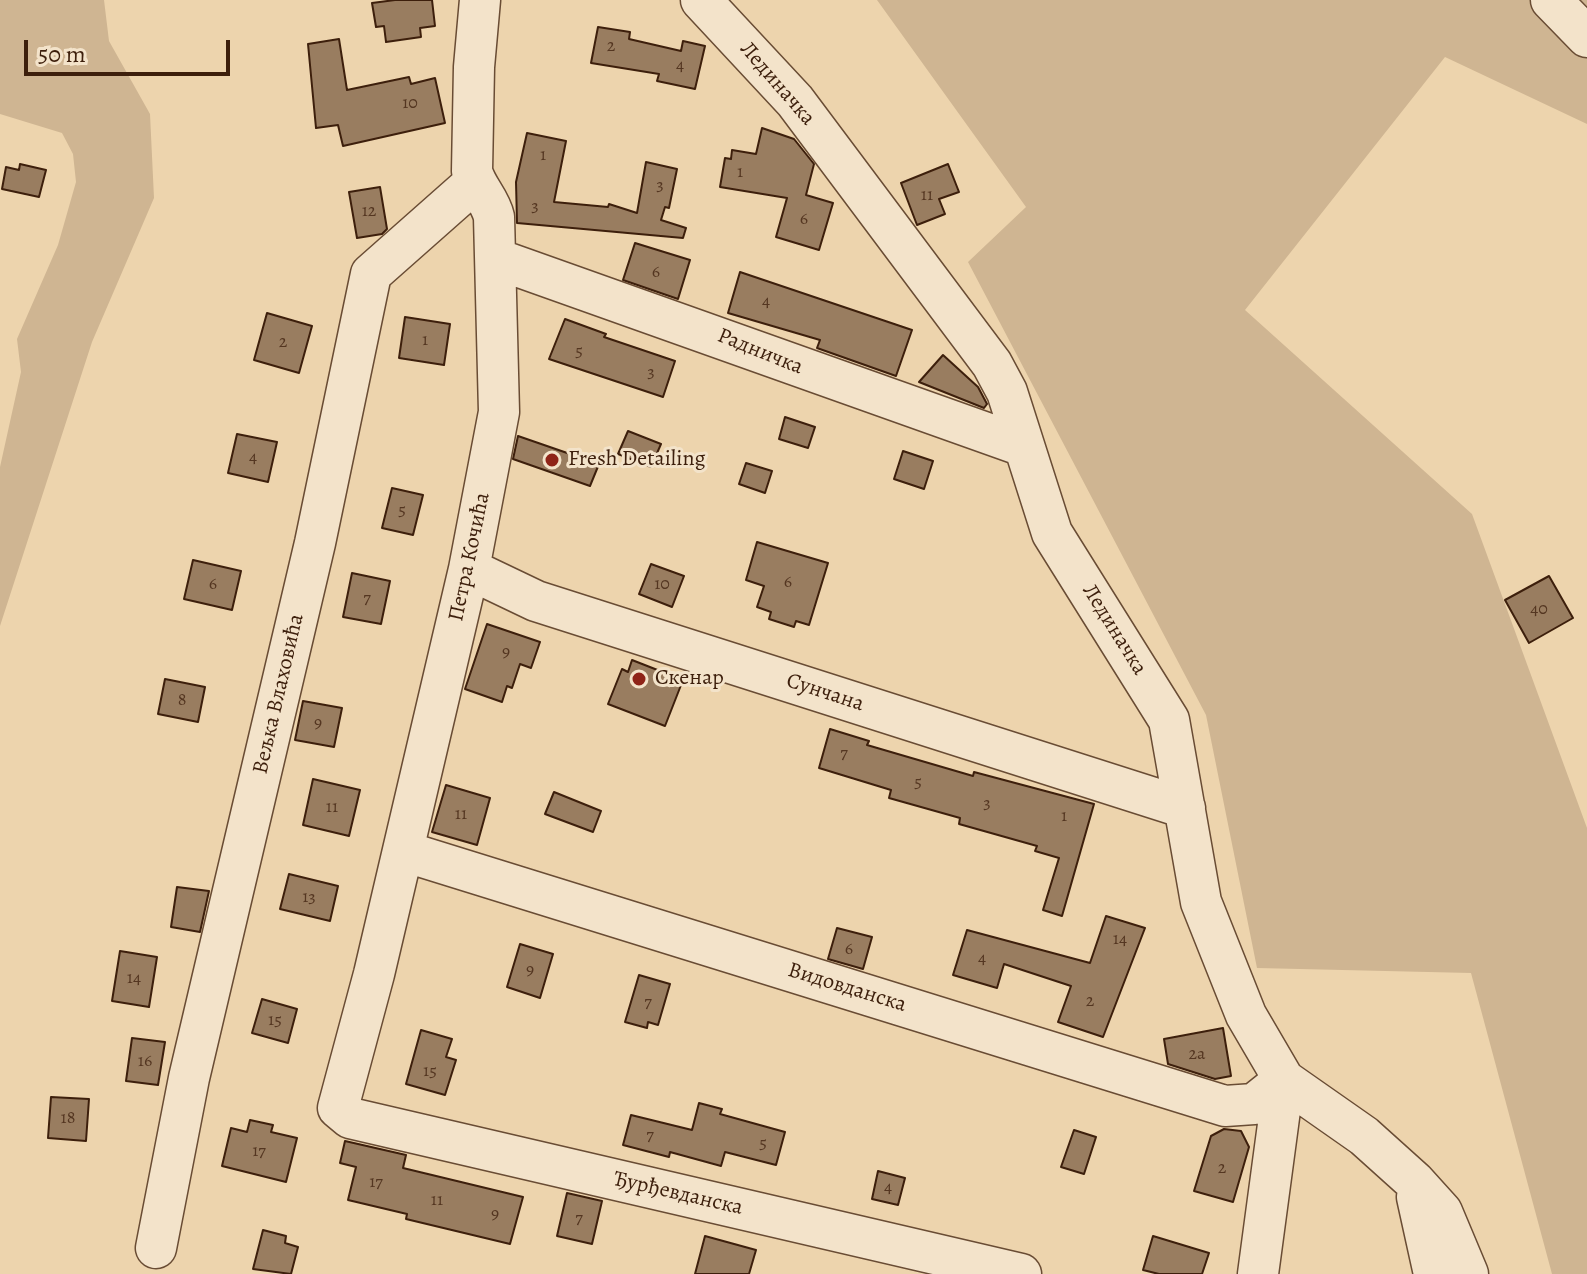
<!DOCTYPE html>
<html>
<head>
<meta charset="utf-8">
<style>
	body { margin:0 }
	#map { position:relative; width:1587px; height:1274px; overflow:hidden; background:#edd4ad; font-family:Alegreya,serif }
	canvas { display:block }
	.scale { position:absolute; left:24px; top:40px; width:206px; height:36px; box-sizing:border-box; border:4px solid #3d1f0c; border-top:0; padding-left:10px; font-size:24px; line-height:28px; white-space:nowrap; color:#3d1f0c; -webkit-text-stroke:6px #f3e3ca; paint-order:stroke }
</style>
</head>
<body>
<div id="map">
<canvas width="1587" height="1274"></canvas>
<div class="scale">50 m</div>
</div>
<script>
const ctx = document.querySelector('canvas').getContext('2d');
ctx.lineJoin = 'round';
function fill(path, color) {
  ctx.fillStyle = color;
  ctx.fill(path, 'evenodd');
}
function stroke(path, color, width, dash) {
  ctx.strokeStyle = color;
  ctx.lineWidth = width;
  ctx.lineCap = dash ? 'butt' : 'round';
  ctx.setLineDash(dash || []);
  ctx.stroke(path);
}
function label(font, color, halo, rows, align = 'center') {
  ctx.font = font + ' Alegreya,serif';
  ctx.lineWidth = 6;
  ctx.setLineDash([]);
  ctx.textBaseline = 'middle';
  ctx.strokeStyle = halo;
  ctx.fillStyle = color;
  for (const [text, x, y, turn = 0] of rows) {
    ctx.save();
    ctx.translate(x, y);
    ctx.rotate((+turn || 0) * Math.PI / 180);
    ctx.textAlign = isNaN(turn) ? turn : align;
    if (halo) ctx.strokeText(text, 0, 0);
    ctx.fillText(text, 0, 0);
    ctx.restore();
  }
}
fill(new Path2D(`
	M 0,0 L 104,0 L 109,41 L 150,114 L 154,198 L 92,342 L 0,626 L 0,467 L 21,372 L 17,339 L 58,245 L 76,182 L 73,154 L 62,133 L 0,114 Z
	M 877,0 L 1587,0 L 1587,124 L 1445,57 L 1245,310 L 1472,514 L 1587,828 L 1587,1274 L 1552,1274 L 1471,973 L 1257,968 L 1206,715 L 968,262 L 1026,207 Z`), '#cfb592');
const building = new Path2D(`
	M 395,0 L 432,0 L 435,26 L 420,28 L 421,37 L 386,42 L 384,26 L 376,27 L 372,3 Z
	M 598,27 L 630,32 L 629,39 L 681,51 L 683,41 L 705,46 L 695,89 L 657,81 L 659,74 L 591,63 Z
	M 339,39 L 347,90 L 409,77 L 411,84 L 435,78 L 445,123 L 343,146 L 338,125 L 316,128 L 308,44 Z
	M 762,128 L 794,139 L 814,164 L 806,195 L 833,203 L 819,250 L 776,237 L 787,198 L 720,187 L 725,158 L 731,159 L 732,150 L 756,154 Z
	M 527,133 L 566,141 L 554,202 L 608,207 L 609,204 L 637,213 L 646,162 L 677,169 L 669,208 L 665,207 L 661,220 L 686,228 L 683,238 L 517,223 L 516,182 Z
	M 20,164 L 46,170 L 39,197 L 2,189 L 6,167 L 19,170 Z
	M 948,164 L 959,192 L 939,199 L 945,214 L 917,225 L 901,183 Z
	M 380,187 L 387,229 L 382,234 L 357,238 L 349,192 Z
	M 635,243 L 690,260 L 678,299 L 623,280 Z
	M 740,272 L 912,330 L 896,376 L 817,348 L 820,340 L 728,313 Z
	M 267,313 L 312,326 L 299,373 L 254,360 Z
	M 405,317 L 450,324 L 444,365 L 399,358 Z
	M 565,319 L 606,334 L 604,337 L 675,361 L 663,397 L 549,359 Z
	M 943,355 L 978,387 L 987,404 L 984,408 L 919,382 Z
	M 785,417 L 815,427 L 808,448 L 779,439 Z
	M 628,431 L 661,444 L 651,467 L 618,454 Z
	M 237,434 L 277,442 L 268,482 L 228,473 Z
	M 518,436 L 599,464 L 590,486 L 513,459 Z
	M 903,451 L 933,461 L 924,489 L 894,479 Z
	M 746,463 L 772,471 L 765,493 L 739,484 Z
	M 392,488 L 423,495 L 413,535 L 382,528 Z
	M 757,542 L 828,563 L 809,625 L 796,621 L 794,627 L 769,619 L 771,612 L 757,607 L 764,586 L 746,580 Z
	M 193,560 L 241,571 L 232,610 L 184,599 Z
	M 651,564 L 684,576 L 672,607 L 639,594 Z
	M 352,573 L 390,581 L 381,624 L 343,617 Z
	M 1549,576 L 1573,618 L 1529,643 L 1505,600 Z
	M 487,624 L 540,642 L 531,668 L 520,664 L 512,688 L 507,686 L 502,702 L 465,689 Z
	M 632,660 L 683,680 L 665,726 L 608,704 L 622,669 L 628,672 Z
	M 165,679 L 205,687 L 198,722 L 158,714 Z
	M 303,701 L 342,708 L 334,747 L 295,740 Z
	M 830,729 L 869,741 L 867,745 L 973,776 L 974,772 L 1094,804 L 1062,916 L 1043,910 L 1059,858 L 1035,851 L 1037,846 L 959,824 L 960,818 L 889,798 L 891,790 L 819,768 Z
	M 313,779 L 360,790 L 349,836 L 303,825 Z
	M 446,785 L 490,798 L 477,845 L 432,832 Z
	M 554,792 L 601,811 L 593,832 L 545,814 Z
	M 289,874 L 338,886 L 330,921 L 280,909 Z
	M 177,887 L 209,891 L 200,932 L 171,927 Z
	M 1106,916 L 1145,928 L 1103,1037 L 1058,1022 L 1071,986 L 1004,964 L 997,988 L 953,975 L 967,930 L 1090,963 Z
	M 837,928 L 872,937 L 863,969 L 828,959 Z
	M 520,944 L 553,954 L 540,998 L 507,987 Z
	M 120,951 L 157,957 L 149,1007 L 112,1001 Z
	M 639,975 L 670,984 L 658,1025 L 648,1022 L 647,1028 L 625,1022 Z
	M 262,999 L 297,1009 L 288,1043 L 252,1033 Z
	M 1223,1028 L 1231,1076 L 1215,1079 L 1168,1064 L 1164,1039 Z
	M 421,1030 L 452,1039 L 446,1057 L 456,1060 L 445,1095 L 406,1084 Z
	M 132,1038 L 165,1042 L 158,1085 L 126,1081 Z
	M 51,1097 L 89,1099 L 86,1141 L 48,1138 Z
	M 699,1103 L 722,1109 L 720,1114 L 785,1132 L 776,1165 L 725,1152 L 721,1166 L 670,1152 L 669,1157 L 623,1145 L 631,1115 L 692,1130 Z
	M 250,1120 L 273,1125 L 271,1132 L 297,1138 L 286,1182 L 222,1166 L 231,1128 L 247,1132 Z
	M 1224,1129 L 1241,1131 L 1249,1147 L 1233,1202 L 1194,1191 L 1211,1136 Z
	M 1074,1130 L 1096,1137 L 1084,1174 L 1061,1167 Z
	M 345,1141 L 406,1155 L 403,1168 L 523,1197 L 510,1244 L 406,1219 L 407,1214 L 348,1200 L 356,1167 L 340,1163 Z
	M 878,1171 L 905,1178 L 898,1205 L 872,1199 Z
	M 567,1193 L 602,1201 L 592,1244 L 557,1236 Z
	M 263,1230 L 286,1236 L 285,1243 L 298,1247 L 291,1274 L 253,1269 Z
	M 705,1236 L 756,1250 L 749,1274 L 695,1274 Z
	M 1153,1236 L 1209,1253 L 1202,1274 L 1159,1274 L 1143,1270 Z`);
fill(building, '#997d60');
stroke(building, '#3d1f0c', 2);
const minor = new Path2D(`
	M 480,0 L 474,67 L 472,171 C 476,188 490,199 494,217 L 499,412 L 469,569 L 374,974 L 338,1108 L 350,1118 L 1021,1274
	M 701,0 L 795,101 L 992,364 L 1007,392 L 1052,533 L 1169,720 L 1201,902 L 1246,1015 L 1284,1080 L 1364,1136 L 1414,1181 L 1442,1212 L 1468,1274
	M 1551,0 L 1587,37
	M 497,259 L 1023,446
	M 469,569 L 536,601 L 1185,808
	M 403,851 L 1225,1106 L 1254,1104 L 1284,1080
	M 1417,1197 L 1434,1274
	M 156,1248 L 189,1078 L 315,543 L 371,274 L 475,182
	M 1258,1274 L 1284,1080`);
stroke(minor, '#694c34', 43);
stroke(minor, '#f3e3ca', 40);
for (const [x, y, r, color] of [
	[552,460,8,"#8f2418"],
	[639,679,8,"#8f2418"]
]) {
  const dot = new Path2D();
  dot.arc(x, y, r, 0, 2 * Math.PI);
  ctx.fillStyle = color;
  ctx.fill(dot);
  stroke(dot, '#f3e3ca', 3);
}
label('18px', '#543621', null, [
	["2",611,47],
	["4",680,66],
	["10",410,104],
	["1",543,156],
	["1",740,173],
	["3",660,186],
	["11",927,196],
	["3",535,207],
	["12",369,212],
	["6",804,220],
	["6",656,273],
	["4",766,302],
	["1",425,341],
	["2",283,343],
	["5",579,352],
	["3",651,373],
	["4",253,458],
	["5",402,511],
	["6",788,583],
	["6",213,585],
	["10",662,585],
	["7",367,599],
	["40",1539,610],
	["9",506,653],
	["8",182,701],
	["9",318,724],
	["7",844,754],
	["5",918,783],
	["3",987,804],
	["11",332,808],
	["11",461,815],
	["1",1064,817],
	["13",309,898],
	["14",1120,940],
	["6",849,950],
	["4",982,959],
	["9",530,971],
	["14",134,979],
	["2",1090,1002],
	["7",648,1003],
	["15",275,1021],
	["2a",1197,1055],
	["16",145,1062],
	["15",430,1072],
	["18",68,1119],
	["7",650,1136],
	["5",763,1144],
	["17",259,1152],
	["2",1222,1169],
	["17",376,1183],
	["4",888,1188],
	["11",437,1201],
	["9",495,1215],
	["7",579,1219]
]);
label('22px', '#3d1f0c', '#f3e3ca', [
	["Лединачка",777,84,49],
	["Радничка",760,352,22],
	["Петра Кочића",470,557,-78],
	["Лединачка",1114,630,58],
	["Сунчана",825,693,18],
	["Вељка Влаховића",279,694,-77],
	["Видовданска",847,988,17],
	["Ђурђевданска",678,1194,13]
]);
label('22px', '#3d1f0c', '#f3e3ca', [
	["Fresh Detailing",568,460],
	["Скенар",655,679]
], 'left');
</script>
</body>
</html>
